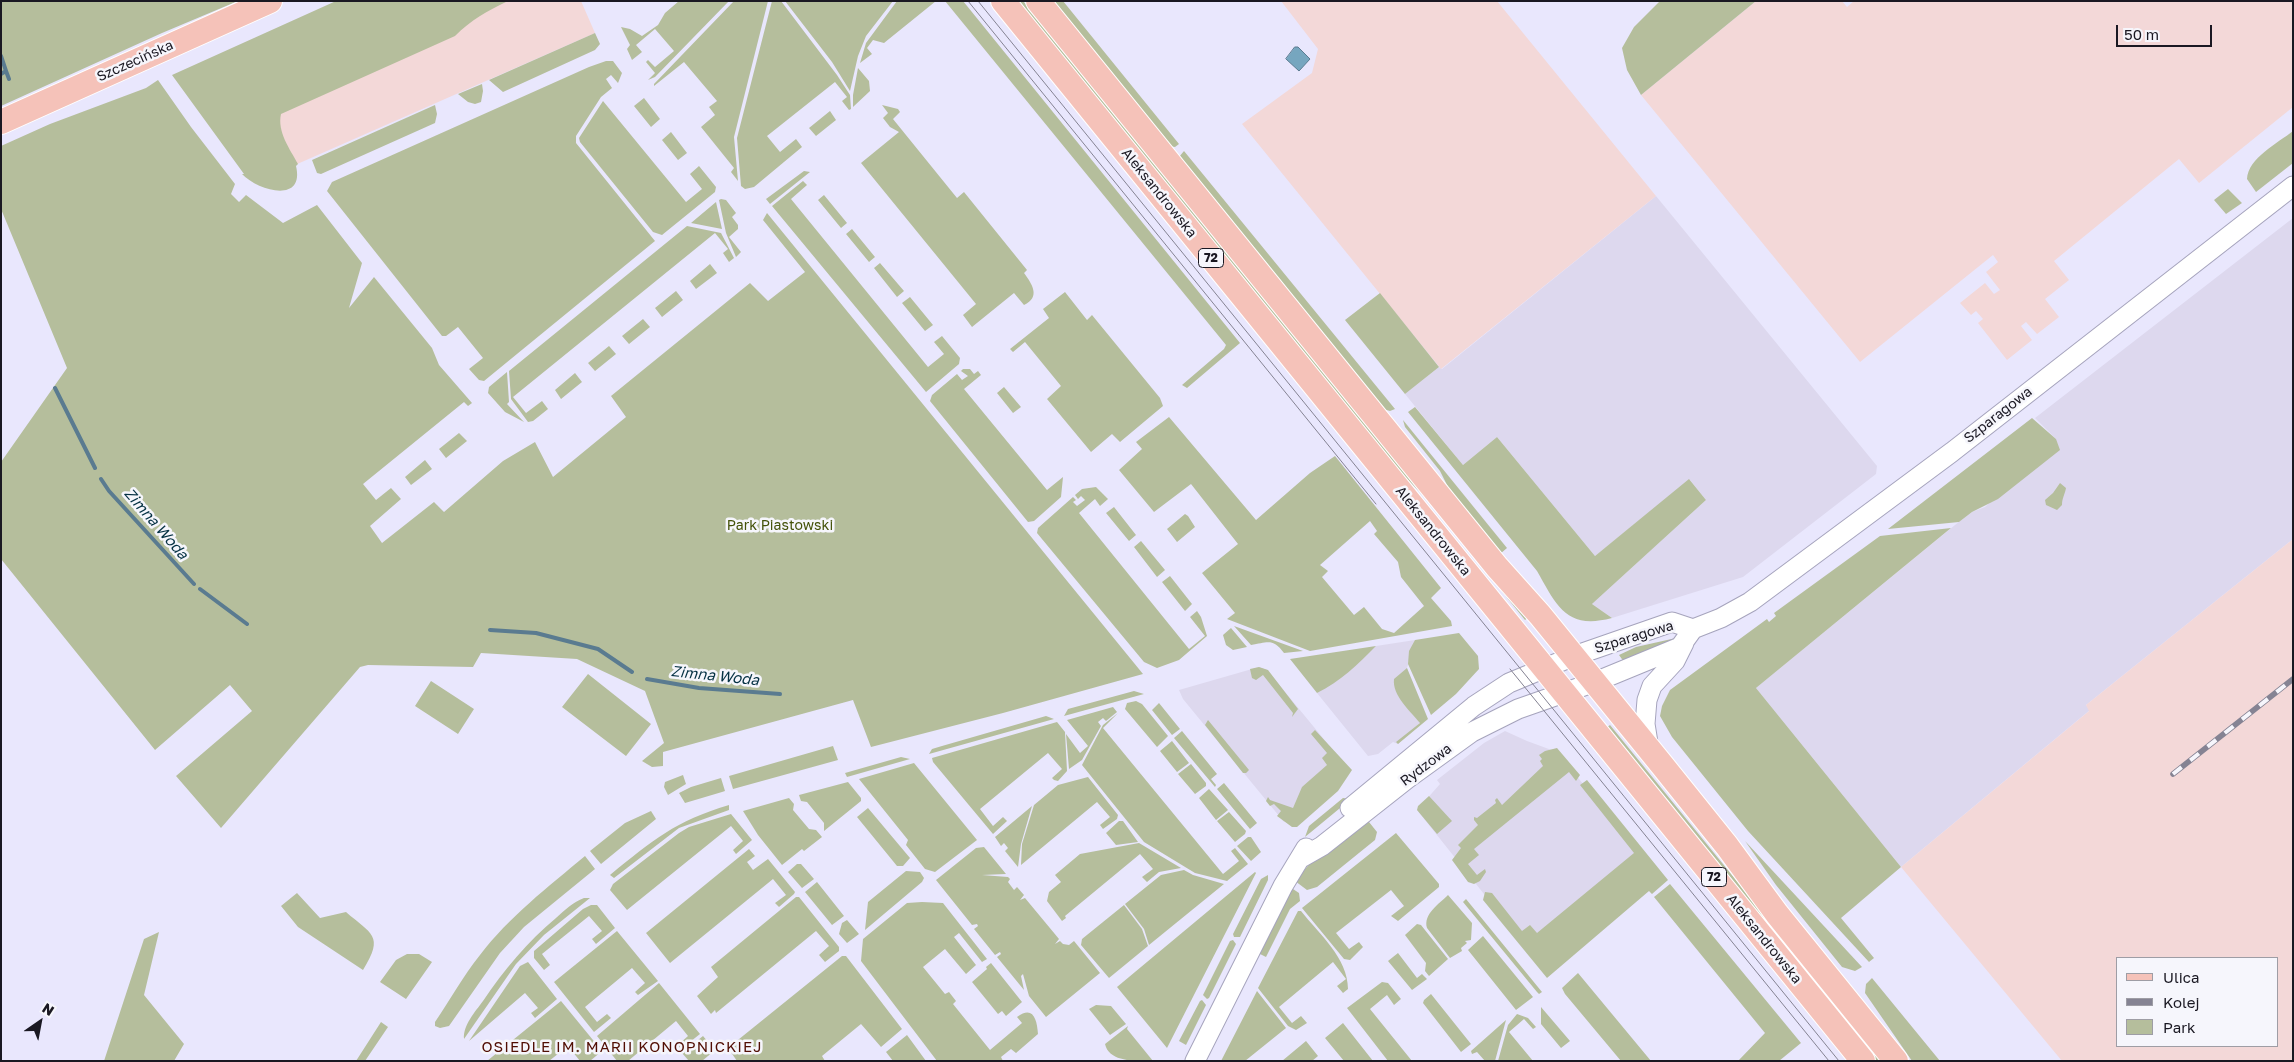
<!DOCTYPE html>
<html>
<head>
<meta charset="utf-8">
<style>
	body { margin:0 }
	#map { position:relative; width:2294px; height:1062px; overflow:hidden; background:#e9e7fd; font-family:"Golos Text",sans-serif }
	canvas { display:block }
	.frame { position:absolute; inset:0; border:2px solid #1a1822; pointer-events:none }
	.legend { position:absolute; left:2116px; top:957px; width:162px; height:90px; box-sizing:border-box; background:#f6f6fc; border:1px solid #9e9da5; margin:0; padding:6px 9px; list-style:none; font-size:15px; color:#1a1822 }
	.legend li { display:flex; align-items:center; gap:10px; height:25px }
	.legend b { width:25px; border:1px solid #9e9da5 }
	.north { position:absolute; left:15px; top:997px; width:50px; height:50px; -webkit-text-stroke:4px #f6f6fc; paint-order:stroke; rotate:33deg; font-size:14px; font-weight:700; line-height:20px; text-align:center; color:#1a1822 }
	.north::after { content:''; display:block; margin:auto; width:18px; height:22px; background:#1a1822; clip-path:polygon(50% 0,100% 100%,50% 72%,0 100%) }
	.scale { position:absolute; left:2116px; top:25px; width:96px; height:22px; box-sizing:border-box; border:2px solid #1a1822; border-top:0; padding-left:6px; font-size:15px; line-height:18px; white-space:nowrap; color:#1a1822; -webkit-text-stroke:4px #f6f6fc; paint-order:stroke }
</style>
</head>
<body>
<div id="map">
<canvas width="2294" height="1062"></canvas>
<div class="frame"></div>
<ul class="legend">
<li><b style="height:6px;background:#f5c2b9"></b>Ulica</li>
<li><b style="height:6px;background:#858393"></b>Kolej</li>
<li><b style="height:14px;background:#b5be9c"></b>Park</li>
</ul>
<div class="north">N</div>
<div class="scale">50 m</div>
</div>
<script>
const ctx = document.querySelector('canvas').getContext('2d');
ctx.lineJoin = 'round';
function fill(path, color) {
  ctx.fillStyle = color;
  ctx.fill(path, 'evenodd');
}
function stroke(path, color, width, dash) {
  ctx.strokeStyle = color;
  ctx.lineWidth = width;
  ctx.lineCap = dash ? 'butt' : 'round';
  ctx.setLineDash(dash || []);
  ctx.stroke(path);
}
function label(font, color, halo, rows, align = 'center') {
  ctx.font = font + ' "Golos Text",sans-serif';
  ctx.lineWidth = 5;
  ctx.setLineDash([]);
  ctx.textBaseline = 'middle';
  ctx.strokeStyle = halo;
  ctx.fillStyle = color;
  for (const [text, x, y, turn = 0] of rows) {
    ctx.save();
    ctx.translate(x, y);
    ctx.rotate((+turn || 0) * Math.PI / 180);
    ctx.textAlign = isNaN(turn) ? turn : align;
    if (halo) ctx.strokeText(text, 0, 0);
    ctx.fillText(text, 0, 0);
    ctx.restore();
  }
}
fill(new Path2D(`
	M 1656,196 L 1877,466 L 1876,474 L 1743,577 L 1612,618 L 1592,604 L 1706,500 L 1690,480 L 1595,556 L 1497,437 L 1463,465 L 1405,394 L 1439,367 L 1442,369 Z
	M 2293,218 L 2293,539 L 2086,705 L 2090,710 L 1901,867 L 1756,688 L 1955,525 L 1972,512 L 1985,507 L 2056,439 L 2035,418 Z
	M 1415,640 L 1407,668 L 1420,723 L 1398,744 L 1393,742 L 1378,754 L 1368,756 L 1317,693 L 1376,646 Z
	M 1259,667 L 1267,670 L 1346,766 L 1284,822 L 1183,699 L 1179,690 Z
	M 1505,731 L 1527,741 L 1557,752 L 1641,855 L 1527,948 L 1417,810 L 1440,784 L 1437,780 L 1484,743 Z`), '#ddd8ee');
fill(new Path2D(`
	M 496,1 L 581,1 L 595,33 L 295,165 L 288,153 L 269,102 Z
	M 1281,1 L 1497,1 L 1656,196 L 1441,369 L 1242,124 L 1312,73 L 1318,49 Z
	M 1756,1 L 1842,1 L 1847,7 L 1854,1 L 2293,1 L 2293,107 L 2199,183 L 2179,159 L 2054,261 L 2069,280 L 2045,299 L 2059,317 L 2037,334 L 2026,322 L 2021,326 L 2032,340 L 2007,360 L 1978,323 L 1983,319 L 1976,311 L 1971,315 L 1960,303 L 1985,283 L 1994,294 L 2000,290 L 1986,272 L 1998,262 L 1993,255 L 1860,362 L 1641,95 Z
	M 2293,539 L 2293,1061 L 2062,1061 L 1901,867 L 2089,711 L 2086,705 ZM 2278,958 L 2278,1046 L 2118,1046 L 2118,958 Z`), '#f3d8d8');
fill(new Path2D(`
	M 1,1 L 238,1 L 162,33 L 1,106 Z
	M 336,1 L 508,1 C 487,11 471,20 455,36 L 281,114 C 277,132 290,149 298,164 L 296,166 C 305,204 258,191 242,174 L 244,174 L 172,75 Z
	M 679,1 L 729,1 L 655,77 L 648,80 L 655,73 L 646,62 L 648,60 L 655,67 L 674,51 L 655,29 L 636,45 L 642,52 L 632,60 L 627,49 L 630,45 L 621,27 L 630,29 L 642,36 L 658,25 L 665,13 Z
	M 734,1 L 768,1 L 734,137 L 738,181 L 731,172 L 734,168 L 701,127 L 715,115 L 709,107 L 717,101 L 684,62 L 654,86 L 654,84 Z
	M 772,1 L 781,1 L 837,75 L 850,95 L 851,109 L 849,110 L 842,101 L 847,97 L 835,82 L 767,136 L 780,152 L 796,139 L 802,147 L 754,187 L 745,189 L 741,186 L 737,138 Z
	M 785,1 L 893,1 L 866,36 L 858,56 L 850,91 L 832,62 Z
	M 897,1 L 936,1 L 884,43 L 873,40 L 867,48 L 872,54 L 860,63 L 866,43 Z
	M 945,1 L 963,1 L 1240,343 L 1187,388 L 1182,385 L 1224,349 L 1226,345 Z
	M 1015,1 L 1023,1 L 1041,22 L 1529,617 L 1525,620 L 1432,505 L 1390,461 Z
	M 1052,1 L 1063,1 L 1179,144 L 1175,147 L 1169,146 Z
	M 1660,1 L 1756,1 L 1641,95 L 1627,70 L 1622,48 L 1634,27 Z
	M 595,33 L 600,44 L 595,50 L 503,92 L 489,80 Z
	M 606,61 L 613,61 L 622,73 L 618,83 L 611,75 L 606,79 L 612,88 L 601,97 L 576,136 L 576,143 L 655,241 L 484,381 L 479,380 L 469,369 L 483,358 L 458,327 L 446,336 L 442,336 L 327,191 L 332,182 L 589,67 Z
	M 858,68 L 869,81 L 870,91 L 853,107 L 853,95 Z
	M 158,80 L 191,127 L 235,184 L 231,194 L 239,202 L 246,195 L 283,223 L 317,205 L 362,263 L 349,308 L 374,277 L 432,348 L 439,365 L 472,403 L 468,406 L 464,402 L 363,484 L 376,500 L 391,488 L 401,499 L 370,526 L 382,543 L 434,502 L 444,512 L 503,461 L 535,442 L 553,477 L 626,417 L 611,396 L 750,283 L 768,301 L 805,272 L 763,220 L 767,213 L 1143,674 L 1003,713 L 871,747 L 853,700 L 663,752 L 663,766 L 652,767 L 642,761 L 664,743 L 645,691 L 577,659 L 481,653 L 473,667 L 368,665 L 360,667 L 221,828 L 176,776 L 252,711 L 230,685 L 155,750 L 1,559 L 1,462 L 67,368 L 1,209 L 1,146 L 50,124 L 146,88 Z
	M 482,84 L 483,91 L 481,102 L 475,104 L 468,102 L 458,94 Z
	M 644,98 L 660,119 L 651,127 L 634,106 Z
	M 603,101 L 686,202 L 702,189 L 690,174 L 699,166 L 716,187 L 715,192 L 662,235 L 653,232 L 580,142 L 579,138 Z
	M 435,105 L 437,114 L 435,123 L 321,174 L 317,173 L 312,160 Z
	M 882,105 L 898,109 L 900,112 L 893,119 L 957,198 L 964,192 L 1027,270 L 1024,273 C 1032,284 1041,297 1024,305 L 1014,293 L 972,327 L 963,315 L 976,304 L 861,163 L 899,132 L 890,127 L 883,118 L 888,113 Z
	M 830,111 L 836,120 L 816,136 L 809,128 Z
	M 2293,131 L 2293,163 L 2256,192 L 2247,179 C 2248,158 2278,143 2293,131 Z
	M 671,132 L 687,153 L 678,160 L 662,140 Z
	M 1184,151 L 1395,409 L 1390,411 L 1383,409 L 1179,157 Z
	M 804,171 L 810,172 L 770,204 L 766,199 Z
	M 803,181 L 807,185 L 791,199 L 928,367 L 944,354 L 934,342 L 942,336 L 960,358 L 959,364 L 926,392 L 772,206 Z
	M 2228,189 L 2242,203 L 2226,214 L 2214,200 Z
	M 824,195 L 847,223 L 841,228 L 818,200 Z
	M 721,199 L 726,200 L 736,213 L 732,217 L 738,225 L 738,229 L 729,237 L 741,252 L 736,257 L 726,233 L 719,200 Z
	M 716,202 L 722,229 L 691,223 Z
	M 687,226 L 721,233 L 734,258 L 729,262 L 723,253 L 728,249 L 715,233 L 513,397 L 526,413 L 542,401 L 548,409 L 533,421 L 528,422 L 511,399 L 509,371 Z
	M 852,229 L 875,257 L 869,262 L 846,234 Z
	M 880,263 L 904,291 L 897,297 L 874,268 Z
	M 710,264 L 717,273 L 696,289 L 690,281 Z
	M 676,291 L 683,300 L 662,317 L 655,308 Z
	M 1065,292 L 1087,320 L 1092,315 L 1160,398 L 1163,406 L 1120,442 L 1112,434 L 1091,452 L 1047,399 L 1061,386 L 1025,342 L 1013,352 L 1010,349 L 1049,318 L 1043,309 Z
	M 1380,293 L 1439,367 L 1405,394 L 1345,320 Z
	M 910,297 L 933,325 L 925,331 L 902,303 Z
	M 643,319 L 650,327 L 629,344 L 622,336 Z
	M 609,346 L 616,354 L 595,371 L 588,363 Z
	M 963,369 L 970,369 L 974,374 L 978,371 L 981,375 L 964,389 L 1047,490 L 1063,477 L 1061,497 L 1034,521 L 1028,522 L 930,401 L 932,395 L 957,374 L 962,380 L 968,376 L 961,371 Z
	M 507,372 L 509,402 L 507,404 L 524,422 L 505,412 L 488,393 L 489,387 Z
	M 575,373 L 582,382 L 561,399 L 555,390 Z
	M 1004,387 L 1021,407 L 1013,413 L 997,393 Z
	M 1415,407 L 1463,465 L 1497,437 L 1595,556 L 1689,479 L 1706,500 L 1592,604 L 1612,618 C 1566,630 1557,606 1537,571 L 1408,412 Z
	M 1169,417 L 1256,520 L 1310,473 L 1335,456 L 1441,588 L 1431,598 L 1451,621 L 1452,626 L 1310,651 L 1227,619 L 1235,613 L 1202,573 L 1238,544 L 1191,484 L 1154,512 L 1119,470 L 1142,449 L 1136,442 ZM 1370,521 L 1377,531 L 1374,534 L 1398,562 L 1401,577 L 1424,606 L 1394,633 L 1382,629 L 1364,607 L 1354,615 L 1322,577 L 1328,571 L 1320,565 Z
	M 2032,418 L 2056,439 L 2060,450 L 1998,499 L 1972,512 L 1959,522 L 1888,529 Z
	M 1403,420 L 1507,548 L 1500,554 L 1452,495 L 1440,471 L 1405,427 Z
	M 459,433 L 467,441 L 446,458 L 439,449 Z
	M 425,460 L 432,469 L 411,485 L 405,477 Z
	M 2060,483 L 2066,488 C 2065,494 2062,498 2062,505 L 2057,510 L 2046,505 L 2045,500 L 2053,493 Z
	M 1096,487 L 1108,499 L 1100,506 L 1095,499 L 1079,513 L 1189,649 L 1205,636 L 1190,617 L 1197,611 L 1201,617 L 1207,636 L 1179,660 L 1157,668 L 1144,662 L 1037,533 L 1038,528 L 1073,497 L 1076,500 L 1073,502 L 1077,506 L 1085,500 L 1081,496 L 1078,499 L 1075,495 L 1082,489 Z
	M 1114,507 L 1136,535 L 1129,541 L 1106,513 Z
	M 1185,514 L 1188,516 L 1195,527 L 1177,542 L 1167,529 Z
	M 1951,528 L 1756,688 L 1901,867 L 1841,918 L 1874,958 L 1869,962 L 1748,831 L 1672,737 L 1660,716 L 1662,706 L 1670,690 L 1767,619 L 1769,622 L 1776,616 L 1774,613 L 1880,536 Z
	M 1141,541 L 1165,570 L 1157,577 L 1134,547 Z
	M 1170,576 L 1192,604 L 1185,611 L 1162,582 Z
	M 1234,626 L 1303,651 L 1284,653 C 1273,638 1268,642 1251,645 Z
	M 1231,628 L 1247,647 L 1233,650 L 1226,645 L 1223,635 Z
	M 1459,633 L 1478,656 L 1479,669 L 1456,694 L 1431,715 L 1408,664 L 1409,651 L 1415,640 Z
	M 1676,638 L 1678,639 L 1624,662 L 1619,655 L 1636,647 Z
	M 1376,646 C 1358,664 1340,682 1317,693 L 1290,659 Z
	M 1259,667 L 1268,670 L 1298,709 L 1292,717 L 1293,713 L 1263,675 L 1256,680 L 1252,678 L 1250,669 Z
	M 1407,668 L 1428,719 L 1398,744 L 1396,742 L 1420,723 C 1410,711 1392,695 1394,679 Z
	M 588,674 L 651,724 L 626,756 L 562,707 Z
	M 431,681 L 474,709 L 458,734 L 415,706 Z
	M 1134,691 L 1144,694 L 1064,716 L 1068,709 Z
	M 1136,701 L 1142,704 L 1168,736 L 1157,747 L 1125,709 L 1127,703 Z
	M 1159,703 L 1180,729 L 1172,735 L 1152,710 Z
	M 1113,707 L 1117,712 L 1106,721 L 1103,718 L 1098,722 L 1101,726 L 1082,760 L 1069,769 L 1066,734 L 1080,753 L 1088,746 L 1067,720 Z
	M 1118,713 L 1103,728 L 1223,874 L 1239,861 L 1231,851 L 1235,848 L 1248,864 L 1227,881 L 1195,873 L 1144,842 L 1082,765 L 1103,725 Z
	M 1046,716 L 1054,719 L 929,754 L 932,749 L 942,746 Z
	M 1208,720 L 1249,770 L 1246,773 L 1243,773 L 1205,725 Z
	M 1057,722 L 1065,732 L 1067,771 L 1058,781 L 1054,780 L 1052,778 L 1062,769 L 1048,753 L 980,809 L 993,826 L 1003,817 L 1007,821 L 993,834 L 933,762 L 932,758 Z
	M 1610,725 L 1883,1061 L 1877,1061 L 1606,728 Z
	M 1315,730 L 1352,770 L 1338,791 L 1297,827 L 1292,827 L 1277,816 L 1281,811 L 1274,804 L 1270,806 L 1266,801 L 1268,797 L 1270,800 L 1293,808 L 1302,787 L 1327,765 L 1322,758 L 1327,753 L 1311,734 Z
	M 1182,731 L 1217,774 L 1211,779 L 1216,785 L 1215,787 L 1174,738 Z
	M 1172,741 L 1189,763 L 1177,772 L 1160,751 Z
	M 833,746 L 838,760 L 733,789 L 729,776 Z
	M 1557,748 L 1580,775 L 1576,781 L 1569,772 L 1474,849 L 1479,855 L 1468,864 L 1477,875 L 1485,869 L 1486,872 L 1480,881 L 1474,884 L 1468,882 L 1452,860 L 1461,848 L 1458,845 L 1478,825 L 1474,820 L 1474,817 L 1477,818 L 1496,803 L 1495,800 L 1497,798 L 1502,805 L 1543,766 L 1540,761 L 1542,759 L 1539,755 L 1545,751 Z
	M 901,757 L 910,759 L 847,777 L 845,773 Z
	M 914,763 L 977,840 L 935,872 L 925,869 L 906,845 L 908,840 L 859,779 Z
	M 1191,764 L 1206,783 L 1206,786 L 1195,794 L 1178,774 Z
	M 683,775 L 686,784 L 668,795 L 664,787 L 665,782 Z
	M 1088,777 L 1118,815 L 1117,819 L 1103,829 L 1100,825 L 1110,817 L 1097,802 L 1021,865 L 1022,844 L 1034,805 L 1058,785 Z
	M 721,778 L 725,791 L 722,792 L 685,803 L 679,793 L 691,787 Z
	M 1587,780 L 1668,880 L 1652,894 L 1649,891 L 1547,978 L 1483,900 L 1485,892 L 1492,893 L 1522,931 L 1530,925 L 1537,933 L 1634,853 L 1580,785 Z
	M 848,782 L 861,798 L 861,801 L 824,831 L 824,823 L 807,802 L 801,801 L 799,795 Z
	M 1224,783 L 1257,823 L 1250,829 L 1217,789 Z
	M 1209,789 L 1228,810 L 1216,820 L 1199,798 Z
	M 1429,796 L 1452,821 L 1437,834 L 1417,810 L 1418,806 Z
	M 789,798 L 794,804 L 793,810 L 809,829 L 816,830 L 822,837 L 804,851 L 802,849 L 782,865 L 758,835 L 743,811 Z
	M 1343,798 L 1351,799 L 1305,837 L 1309,826 Z
	M 729,805 L 729,810 L 679,828 L 614,878 L 610,875 C 653,840 675,821 729,805 Z
	M 1032,806 L 1021,844 L 1018,867 L 1005,851 L 1008,848 L 1004,843 L 1001,846 L 995,837 Z
	M 868,808 L 910,858 L 903,866 L 897,866 L 857,817 Z
	M 651,811 L 656,819 L 601,864 L 590,851 L 625,823 Z
	M 1229,812 L 1246,831 L 1245,834 L 1235,842 L 1217,821 Z
	M 731,814 L 752,840 L 736,854 L 733,850 L 743,841 L 731,826 L 627,910 L 610,890 L 613,884 L 679,833 L 689,827 Z
	M 1365,817 L 1377,832 L 1375,840 L 1317,887 L 1307,890 L 1295,881 L 1317,855 Z
	M 1119,821 L 1123,821 L 1138,842 L 1116,845 L 1106,833 Z
	M 1396,833 L 1439,884 L 1439,887 L 1398,921 L 1391,916 L 1404,906 L 1391,890 L 1336,933 L 1349,949 L 1359,942 L 1363,947 L 1350,960 L 1344,959 L 1302,908 Z
	M 1248,837 L 1251,837 L 1261,852 L 1251,861 L 1237,846 Z
	M 1745,841 L 1862,967 L 1855,971 L 1842,967 L 1776,885 Z
	M 1139,843 L 1181,868 L 1159,872 L 1147,882 L 1142,877 L 1153,869 L 1140,854 L 1065,916 L 1066,918 L 1062,921 L 1047,901 L 1049,892 L 1061,882 L 1055,875 L 1080,854 Z
	M 984,847 L 1006,874 L 982,875 L 1008,877 L 1010,879 L 1008,882 L 1014,890 L 1017,887 L 1024,895 L 1020,900 L 1025,898 L 1059,939 L 1055,944 L 1060,941 L 1063,944 L 1069,945 L 1074,941 L 1100,973 L 1046,1017 L 1029,996 L 1023,974 L 1021,976 L 1024,990 L 997,957 L 1001,954 L 1000,952 L 995,955 L 974,929 L 978,926 L 977,924 L 972,925 L 936,880 L 976,848 Z
	M 749,849 L 755,856 L 747,862 L 753,870 L 768,859 L 795,892 L 794,894 L 779,907 L 775,903 L 786,895 L 773,879 L 670,963 L 646,933 Z
	M 585,856 L 595,869 L 524,927 L 500,953 L 449,1026 L 440,1028 L 435,1026 L 435,1022 C 450,1000 463,976 480,955 C 509,917 548,887 585,856 Z
	M 797,864 L 801,864 L 814,879 L 802,888 L 788,872 Z
	M 1184,870 L 1193,875 L 1224,884 L 1149,945 L 1144,929 L 1125,904 L 1161,875 Z
	M 906,871 L 920,872 L 924,878 L 922,882 L 865,930 L 868,902 Z
	M 1255,872 L 1256,873 L 1167,1048 L 1117,987 Z
	M 1268,875 L 1268,880 L 1240,937 L 1234,937 L 1233,934 L 1261,879 Z
	M 817,882 L 844,916 L 832,925 L 805,892 Z
	M 1670,884 L 1801,1043 L 1779,1061 L 1738,1061 L 1765,1033 L 1654,897 Z
	M 1290,887 L 1299,893 L 1300,901 L 1290,909 L 1266,957 L 1258,953 Z
	M 297,893 L 320,918 L 346,912 C 371,934 385,935 363,970 L 298,927 L 281,906 Z
	M 1448,895 L 1472,923 L 1471,940 L 1465,941 L 1467,943 L 1461,948 L 1462,951 L 1450,958 L 1427,928 C 1423,914 1439,904 1448,895 Z
	M 796,897 L 799,897 L 839,947 L 839,951 L 825,962 L 819,955 L 829,946 L 816,931 L 716,1013 L 715,1010 L 711,1014 L 697,996 L 718,977 L 711,967 Z
	M 584,898 L 590,898 L 544,935 L 516,964 L 464,1039 C 463,1025 475,1012 483,1001 C 504,970 527,942 556,918 C 565,910 573,902 584,898 Z
	M 1466,899 L 1542,992 L 1539,994 L 1537,992 L 1463,902 Z
	M 922,902 L 943,903 L 987,959 L 982,962 L 959,933 L 954,937 L 976,965 L 966,974 L 945,949 L 923,967 L 945,994 L 949,992 L 956,1001 L 953,1004 L 990,1050 L 1022,1023 L 1017,1017 C 1033,1005 1037,1019 1038,1034 L 1016,1053 L 1011,1049 L 1001,1057 L 1003,1061 L 937,1061 L 861,961 L 863,939 L 907,903 Z
	M 591,905 L 597,905 L 615,928 L 596,944 L 592,939 L 602,931 L 589,916 L 542,954 L 550,965 L 544,970 L 534,958 L 534,951 L 583,909 Z
	M 1124,905 L 1142,929 L 1148,946 L 1109,978 L 1081,945 L 1082,939 Z
	M 1298,911 L 1301,911 C 1319,934 1348,958 1348,989 L 1343,993 L 1337,986 L 1346,979 L 1333,962 L 1279,1007 L 1292,1023 L 1301,1016 L 1307,1023 L 1296,1030 L 1288,1026 L 1258,988 Z
	M 847,920 L 859,934 L 847,943 L 839,934 L 842,923 Z
	M 1417,924 L 1421,925 L 1448,959 L 1429,976 L 1425,971 L 1426,963 L 1405,935 Z
	M 617,931 L 658,981 L 638,995 L 635,992 L 645,983 L 632,968 L 585,1007 L 597,1022 L 607,1014 L 611,1018 L 594,1032 L 554,982 Z
	M 159,932 L 144,995 L 184,1044 L 174,1061 L 104,1061 L 144,939 Z
	M 1483,936 L 1533,997 L 1516,1010 L 1468,950 Z
	M 1233,940 L 1236,944 L 1209,998 L 1207,999 L 1203,995 L 1230,941 Z
	M 1398,953 L 1417,978 L 1422,974 L 1427,979 L 1412,990 L 1388,961 Z
	M 407,954 L 419,954 L 432,962 L 406,999 L 380,982 L 396,960 Z
	M 842,956 L 846,956 L 902,1029 L 881,1047 L 861,1024 L 822,1056 L 825,1061 L 737,1061 L 728,1048 Z
	M 528,962 L 557,999 L 535,1018 L 531,1013 L 538,1008 L 525,993 L 469,1041 L 520,966 Z
	M 991,963 L 1022,1002 L 1006,1016 L 1002,1011 L 998,1014 L 972,982 L 987,969 L 986,967 Z
	M 1578,973 L 1651,1061 L 1621,1061 L 1565,994 L 1562,988 Z
	M 1872,978 L 1940,1061 L 1912,1061 L 1865,993 L 1866,984 Z
	M 1382,982 L 1388,983 L 1401,999 L 1394,1005 L 1387,995 L 1370,1009 L 1412,1061 L 1388,1061 L 1347,1008 Z
	M 659,983 L 700,1034 L 681,1049 L 678,1045 L 688,1036 L 676,1021 L 628,1061 L 617,1061 L 597,1036 Z
	M 1257,991 L 1286,1028 L 1245,1061 L 1221,1061 Z
	M 1431,994 L 1471,1044 L 1461,1052 L 1423,1003 L 1424,1000 Z
	M 1202,1000 L 1206,1005 L 1186,1045 L 1179,1041 L 1200,1001 Z
	M 561,1001 L 602,1051 L 590,1061 L 580,1061 L 568,1046 L 549,1061 L 487,1061 Z
	M 1096,1005 L 1111,1006 L 1126,1024 L 1110,1035 L 1089,1009 Z
	M 1541,1007 L 1570,1041 L 1561,1048 L 1541,1024 Z
	M 1517,1014 L 1528,1018 L 1536,1027 L 1533,1029 L 1524,1019 L 1509,1032 L 1533,1061 L 1498,1061 L 1508,1025 Z
	M 1506,1020 L 1495,1061 L 1485,1061 L 1477,1052 L 1472,1054 L 1471,1051 Z
	M 381,1022 L 388,1027 L 365,1061 L 356,1061 Z
	M 1343,1023 L 1373,1061 L 1344,1061 L 1325,1038 Z
	M 1128,1026 L 1127,1029 L 1153,1061 C 1134,1061 1109,1062 1105,1044 Z
	M 907,1035 L 926,1061 L 893,1061 L 886,1052 Z
	M 703,1036 L 714,1049 L 714,1051 L 702,1061 L 689,1061 L 682,1053 Z
	M 1306,1041 L 1318,1056 L 1312,1061 L 1282,1061 Z`), '#b5be9c');
const water = new Path2D(`
	M 1295,47 L 1298,47 L 1310,59 L 1299,71 L 1286,59 Z`);
fill(water, '#76a6bf');
stroke(water, '#5a7b90', 1);
stroke(new Path2D(`
	M 1,56 L 6,71 L 1,74
	M 6,71 L 9,79
	M 55,388 L 95,468
	M 101,479 L 109,491 L 194,584
	M 200,589 L 247,624
	M 490,630 L 536,633 L 598,649 L 632,672
	M 647,679 L 699,688 L 780,694`), '#5a7b90', 4);
const minor = new Path2D(`
	M 1649,749 L 1645,724 L 1647,700 L 1652,686 L 1675,661 L 1684,643
	M 1350,808 L 1474,706 L 1509,683 L 1574,656 L 1672,622 L 1693,629
	M 1301,858 L 1322,846 L 1407,779 L 1472,732 L 1518,709 L 1595,682 L 1680,647 L 1693,629 L 1721,618 L 1750,602 L 1952,452 L 2293,186
	M 1195,1061 L 1283,886 L 1306,848`);
const major = new Path2D(`
	M 1003,1 L 1863,1061
	M 1038,1 L 1497,567 L 1540,615 L 1662,765 L 1727,846 L 1777,914 L 1896,1061
	M 1,122 L 270,1`);
stroke(minor, '#a6a4bd', 21);
stroke(major, '#fff', 26);
stroke(minor, '#fff', 19);
stroke(major, '#f5c2b9', 24);
stroke(new Path2D(`
	M 968,1 L 1376,504
	M 978,1 L 1839,1061
	M 1510,669 L 1829,1061`), '#858393', 1);
const rail = new Path2D(`
	M 2173,774 L 2293,679`);
stroke(rail, '#858393', 5.5);
stroke(rail, '#f6f6fc', 4, [11]);
for (const [x, y, w] of [
	[1211,258,25],
	[1714,877,25]
]) {
  const box = new Path2D();
  box.roundRect(x - w / 2, y - 9.5, w, 19, 4);
  ctx.fillStyle = '#f6f6fc';
  ctx.fill(box);
  stroke(box, '#1a1822', 1);
}
label('bold 12px', '#1a1822', null, [
	["72",1211,258],
	["72",1714,877]
]);
label('14px', '#1a1822', '#f6f6fc', [
	["Szczecińska",135,61,-24],
	["Aleksandrowska",1159,193,51],
	["Szparagowa",1998,415,-38],
	["Aleksandrowska",1433,531,51],
	["Szparagowa",1634,637,-17],
	["Rydzowa",1426,765,-37],
	["Aleksandrowska",1764,939,51]
]);
label('14px', '#445209', '#f6f6fc', [
	["Park Piastowski",780,526]
]);
label('italic 15px', '#053143', '#f6f6fc', [
	["Zimna Woda",156,524,49],
	["Zimna Woda",715,676,6]
]);
ctx.letterSpacing = '1px';
label('15px', '#510e04', '#f6f6fc', [
	["OSIEDLE IM. MARII KONOPNICKIEJ",622,1047]
]);
ctx.letterSpacing = '0px';
</script>
</body>
</html>
